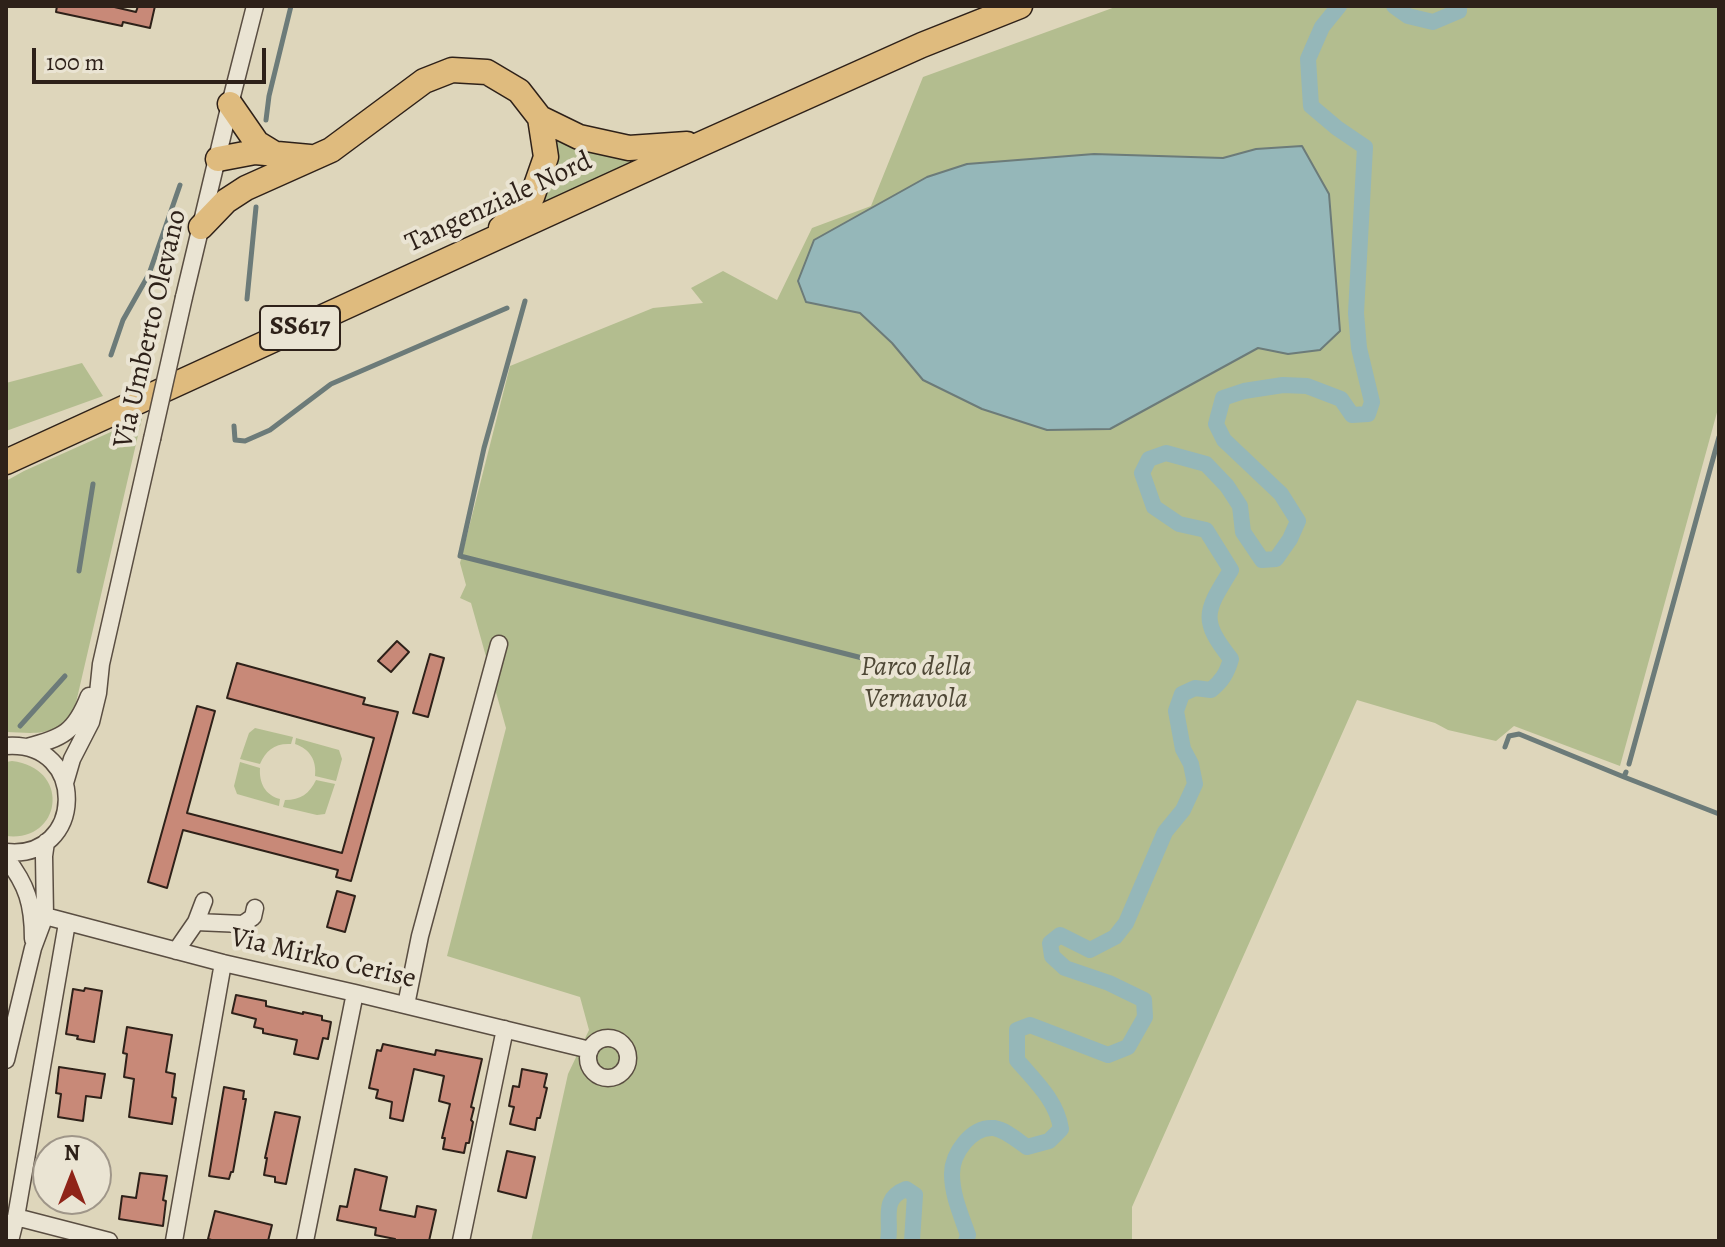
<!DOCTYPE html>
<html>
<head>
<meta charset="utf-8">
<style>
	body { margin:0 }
	#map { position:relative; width:1725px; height:1247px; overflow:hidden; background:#ded6bb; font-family:Alegreya,serif }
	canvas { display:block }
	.frame { position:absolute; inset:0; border:8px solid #2e2119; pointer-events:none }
	.north { position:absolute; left:32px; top:1135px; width:80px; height:80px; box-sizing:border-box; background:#eae4d3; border:2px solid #9f9689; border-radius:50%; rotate:0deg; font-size:22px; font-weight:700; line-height:32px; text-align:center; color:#2e2119 }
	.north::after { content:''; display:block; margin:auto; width:28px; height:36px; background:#8f2418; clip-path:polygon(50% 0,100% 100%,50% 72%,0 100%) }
	.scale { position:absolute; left:32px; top:48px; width:234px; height:36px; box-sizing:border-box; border:4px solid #2e2119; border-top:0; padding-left:10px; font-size:24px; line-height:28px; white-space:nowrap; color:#2e2119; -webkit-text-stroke:6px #eae4d3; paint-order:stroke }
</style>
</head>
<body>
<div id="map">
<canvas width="1725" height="1247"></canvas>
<div class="frame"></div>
<div class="north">N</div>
<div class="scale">100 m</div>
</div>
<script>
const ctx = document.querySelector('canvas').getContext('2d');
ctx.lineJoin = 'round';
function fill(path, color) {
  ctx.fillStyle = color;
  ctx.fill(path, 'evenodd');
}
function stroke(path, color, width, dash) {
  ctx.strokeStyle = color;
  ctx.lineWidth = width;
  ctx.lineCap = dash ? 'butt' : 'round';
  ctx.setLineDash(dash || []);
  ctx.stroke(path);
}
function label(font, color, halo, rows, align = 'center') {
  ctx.font = font + ' Alegreya,serif';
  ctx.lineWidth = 8;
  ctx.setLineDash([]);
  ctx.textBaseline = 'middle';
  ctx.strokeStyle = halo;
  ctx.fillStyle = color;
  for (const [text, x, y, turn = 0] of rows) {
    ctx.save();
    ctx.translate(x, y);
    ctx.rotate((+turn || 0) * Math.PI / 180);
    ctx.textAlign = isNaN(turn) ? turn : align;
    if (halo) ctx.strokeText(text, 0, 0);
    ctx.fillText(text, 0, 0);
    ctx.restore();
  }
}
fill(new Path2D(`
	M 1118,6 L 1719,6 L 1719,405 L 1620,766 L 1514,726 L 1496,741 L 1448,730 L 1435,723 L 1357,700 L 1132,1207 L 1132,1241 L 531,1241 L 568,1074 L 589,1030 L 580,997 L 447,956 L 506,728 L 471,603 L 460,598 L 466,585 L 460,563 L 510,366 L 653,308 L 703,303 L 691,288 L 723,271 L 777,300 L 812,228 L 871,206 L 923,77 Z
	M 547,128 L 634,157 L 635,160 L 632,163 L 542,204 L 539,203 Z
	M 82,363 L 103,396 L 6,431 L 6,383 Z
	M 142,418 L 75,707 C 57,738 37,733 6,732 L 6,481 L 24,471 Z
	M 255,728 L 293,737 L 291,744 C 275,743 266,750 260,764 L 240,759 L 249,733 Z
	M 296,738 L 339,750 L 342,759 L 336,781 L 315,776 C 317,761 310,749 295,744 Z
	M 12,761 C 72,768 62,843 6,836 L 6,762 Z
	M 240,762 L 260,768 C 259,783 265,795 280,799 L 279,806 L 237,794 L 234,786 Z
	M 316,780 L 335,784 L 325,814 L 317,815 L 283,807 L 285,800 C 301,800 309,794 316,780 Z`), '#b3bd8f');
const water = new Path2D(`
	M 1302,146 L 1329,194 L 1340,331 L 1320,350 L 1288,354 L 1258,348 L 1110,429 L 1047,430 L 982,409 L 923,380 L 892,343 L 860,313 L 806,302 L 798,281 L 814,240 L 927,177 L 967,164 L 1094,154 L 1223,158 L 1256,149 Z`);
fill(water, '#95b7b9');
stroke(water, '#6c7b79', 2);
stroke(new Path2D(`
	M 266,120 L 269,96 L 291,6
	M 247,299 L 256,207
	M 525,301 L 484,448 L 460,556 L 886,664
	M 111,355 L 123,320 L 149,274 L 180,185
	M 234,426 L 235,440 L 245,441 L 270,430 L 331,384 L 507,308
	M 79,571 L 93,484
	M 20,726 L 65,676
	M 1505,747 L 1509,736 L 1519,734 L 1624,777 L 1626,772
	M 1629,764 L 1719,437
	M 1624,777 L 1719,814`), '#6c7b79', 5);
stroke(new Path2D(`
	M 1394,6 L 1408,16 L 1433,22 L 1459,11 L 1459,6
	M 888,1241 C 892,1219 880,1199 906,1189 L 915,1195 L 912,1241
	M 966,1241 L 968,1235 C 961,1215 952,1195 952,1174 C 952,1154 971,1126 994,1128 C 1006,1130 1018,1141 1027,1147 L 1049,1141 L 1061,1129 C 1057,1101 1035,1081 1017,1060 L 1017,1030 L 1030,1025 L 1108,1055 L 1128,1047 L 1145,1017 L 1144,1000 L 1109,983 L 1065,968 L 1052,956 L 1050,943 L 1060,935 L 1090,950 L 1115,937 L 1126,923 L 1165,832 L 1183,810 L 1195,784 L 1191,764 L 1183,749 L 1176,711 L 1182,694 L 1195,688 L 1211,690 C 1222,681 1227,673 1231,659 C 1199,619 1206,611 1231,570 L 1206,530 L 1179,524 L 1154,507 L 1142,473 L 1149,459 L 1166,453 L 1206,464 L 1227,486 L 1240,506 L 1243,532 L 1262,560 L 1276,559 L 1290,539 L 1298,521 L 1281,494 L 1224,440 L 1216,424 L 1223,398 L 1244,391 L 1283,385 L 1307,386 L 1341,399 L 1352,415 L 1368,414 L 1372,402 L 1359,348 L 1356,313 L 1365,147 L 1337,128 L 1311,106 L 1308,59 L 1322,27 L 1339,6`), '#95b7b9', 16);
const building = new Path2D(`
	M 57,6 L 110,6 L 136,12 L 138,6 L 155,6 L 150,28 L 123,22 L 122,26 L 56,12 Z
	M 397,641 L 409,652 L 391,672 L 378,661 Z
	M 430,654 L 444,658 L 428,717 L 413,713 Z
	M 237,663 L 365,698 L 363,704 L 398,712 L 351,881 L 336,877 L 338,870 L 183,830 L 167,888 L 148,882 L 197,706 L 215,711 L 187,813 L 342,853 L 374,738 L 227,698 Z
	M 337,891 L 355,896 L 345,932 L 327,927 Z
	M 85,988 L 102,991 L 94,1042 L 77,1039 L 78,1036 L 66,1034 L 73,989 L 84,991 Z
	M 236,995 L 266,1001 L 266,1006 L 303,1014 L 303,1012 L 322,1016 L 322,1020 L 331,1022 L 328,1039 L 323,1038 L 318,1059 L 294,1054 L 297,1040 L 263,1033 L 263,1029 L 254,1027 L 256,1019 L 232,1013 Z
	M 127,1027 L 172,1035 L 166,1072 L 175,1074 L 172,1097 L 176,1098 L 172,1124 L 129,1117 L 134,1079 L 124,1077 L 127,1054 L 123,1053 Z
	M 383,1044 L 435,1055 L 436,1050 L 482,1059 L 471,1107 L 474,1108 L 471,1120 L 473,1122 L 469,1143 L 466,1143 L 464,1153 L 443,1149 L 445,1138 L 442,1138 L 450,1104 L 439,1101 L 444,1076 L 414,1069 L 403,1121 L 390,1118 L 392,1102 L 376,1098 L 378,1090 L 369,1088 L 377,1050 L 381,1051 Z
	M 59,1067 L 105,1074 L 101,1098 L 86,1096 L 83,1121 L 58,1117 L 61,1094 L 56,1093 Z
	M 522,1069 L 547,1074 L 544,1087 L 547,1088 L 540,1118 L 537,1118 L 535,1130 L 510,1124 L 514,1107 L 509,1106 L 513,1086 L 519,1087 Z
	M 224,1087 L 244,1091 L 243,1099 L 246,1099 L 233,1172 L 231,1172 L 229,1179 L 209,1176 Z
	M 275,1112 L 300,1117 L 286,1184 L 275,1182 L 275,1177 L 264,1175 L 267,1158 L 265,1158 Z
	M 507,1151 L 535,1157 L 526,1198 L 498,1191 Z
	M 355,1169 L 387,1177 L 380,1210 L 415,1217 L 417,1206 L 436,1210 L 429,1241 L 394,1241 L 395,1239 L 375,1235 L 376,1228 L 337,1220 L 340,1206 L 347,1207 Z
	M 140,1173 L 167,1176 L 163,1200 L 166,1201 L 163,1226 L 119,1219 L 122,1196 L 136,1198 Z
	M 215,1211 L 272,1225 L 268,1241 L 215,1241 L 208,1239 Z`);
fill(building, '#c88978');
stroke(building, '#2e2119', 2);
const minor = new Path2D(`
	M 184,297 L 230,104 L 255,6
	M 6,746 C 89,740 85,861 6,852
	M 27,747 C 63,738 75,732 89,696
	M 65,783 L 72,759 L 91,722 L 98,693 L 101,664 L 152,439
	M 6,858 C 27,885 33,904 33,939
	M 45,916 L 223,963 L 355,993 L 590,1050
	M 196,922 L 243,924 L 253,917 L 255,908
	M 176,951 L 196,922 L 204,901
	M 406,1005 L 420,936 L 499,644
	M588 1058a20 20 0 1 1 40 0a20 20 0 1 1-40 0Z
	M 6,1060 L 33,948 L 45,916 L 44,856 L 46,842
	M 16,1217 L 109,1241
	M 10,1241 L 16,1217 L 67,923
	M 174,1241 L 223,963
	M 305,1241 L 355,993
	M 461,1241 L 505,1029`);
const highway = new Path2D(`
	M 230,104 L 257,143 L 275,154
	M 218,159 L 255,152 L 310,157
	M 201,227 L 226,201 L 246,188 L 331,150 L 424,81 L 452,70 L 487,72 L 519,91 L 540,118 L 579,137 L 629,148 L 687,144
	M 501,228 L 532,197 L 546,157 L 540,118
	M 6,462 L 701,144 L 922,45 L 1020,6`);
stroke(minor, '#5a4e42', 19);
stroke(highway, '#2e2119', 27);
stroke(minor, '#eae4d3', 16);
stroke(highway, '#dfbb7e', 24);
const minorBridge = new Path2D(`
	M 152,439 L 184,297`);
stroke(minorBridge, '#5a4e42', 19, []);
stroke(minorBridge, '#eae4d3', 16);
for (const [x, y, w] of [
	[300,328,80]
]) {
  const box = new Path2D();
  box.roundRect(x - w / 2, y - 22, w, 44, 6);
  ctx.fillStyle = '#eae4d3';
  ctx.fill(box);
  stroke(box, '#2e2119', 2);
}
label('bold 26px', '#2e2119', null, [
	["SS617",300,328]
]);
label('28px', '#2e2119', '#eae4d3', [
	["Tangenziale Nord",499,203,-25],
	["Via Umberto Olevano",151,329,-77],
	["Via Mirko Cerise",323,959,13]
]);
label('italic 28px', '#4f4836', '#eae4d3', [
	["Parco della",916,668],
	["Vernavola",916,700]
]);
</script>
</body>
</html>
